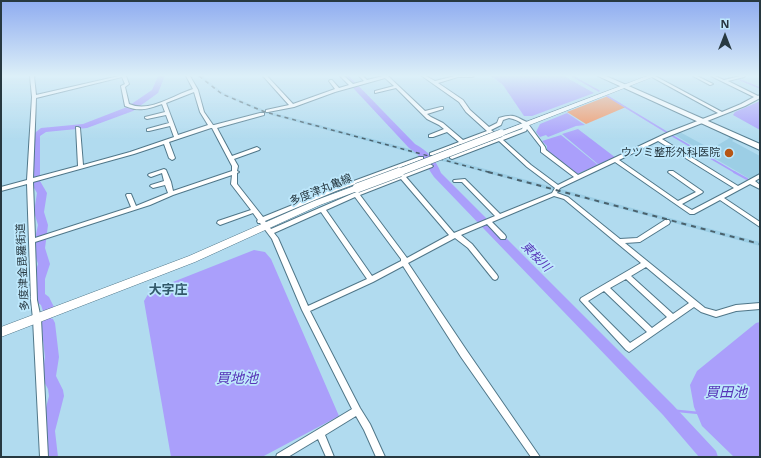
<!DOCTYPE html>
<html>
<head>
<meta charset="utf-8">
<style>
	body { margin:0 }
	#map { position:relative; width:761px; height:458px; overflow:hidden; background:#b1dbef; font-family:"Noto Sans",sans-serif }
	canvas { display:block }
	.frame { position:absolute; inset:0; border:2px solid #273840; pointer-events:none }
	.north { position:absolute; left:705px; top:16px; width:40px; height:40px; -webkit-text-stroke:3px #bee8fc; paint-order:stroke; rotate:0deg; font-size:11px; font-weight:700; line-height:16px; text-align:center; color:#273840 }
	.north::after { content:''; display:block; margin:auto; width:14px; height:18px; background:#273840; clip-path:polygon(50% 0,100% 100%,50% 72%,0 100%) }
</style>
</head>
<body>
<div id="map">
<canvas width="761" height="458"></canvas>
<div class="frame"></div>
<div class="north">N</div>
</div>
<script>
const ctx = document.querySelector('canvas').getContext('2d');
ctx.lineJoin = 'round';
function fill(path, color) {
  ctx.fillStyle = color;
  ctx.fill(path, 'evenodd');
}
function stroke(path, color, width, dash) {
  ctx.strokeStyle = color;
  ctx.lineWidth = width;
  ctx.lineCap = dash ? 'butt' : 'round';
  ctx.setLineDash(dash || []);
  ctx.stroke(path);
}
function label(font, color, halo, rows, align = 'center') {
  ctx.font = font + ' "Noto Sans","Noto Sans JP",sans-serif';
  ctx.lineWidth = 3.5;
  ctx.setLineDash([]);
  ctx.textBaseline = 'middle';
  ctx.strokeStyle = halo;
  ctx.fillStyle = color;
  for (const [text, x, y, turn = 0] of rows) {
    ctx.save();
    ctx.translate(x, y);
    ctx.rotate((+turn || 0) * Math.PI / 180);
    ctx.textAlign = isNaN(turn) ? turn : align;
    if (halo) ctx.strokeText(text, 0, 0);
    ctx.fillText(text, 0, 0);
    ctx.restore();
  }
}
fill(new Path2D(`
	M 197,76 L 202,76 L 224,93 L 267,111 L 760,242 L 760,246 L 263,113 L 221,94 Z
	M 680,132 L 711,149 L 728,139 L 730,136 L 735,138 L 732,141 L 760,156 L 760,174 L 750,179 L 673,134 Z`), '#9ccee5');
fill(new Path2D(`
	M 608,96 L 626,107 L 586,124 L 567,112 Z`), '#f39664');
fill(new Path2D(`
	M 491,76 L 564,76 L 594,93 L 532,116 L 524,116 L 503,85 Z
	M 760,101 L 760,130 L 733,115 L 735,112 Z
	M 567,113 L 585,125 L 576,126 L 548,137 L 546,135 L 540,137 L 536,132 L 540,124 Z
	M 578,129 L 616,158 L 599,165 L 562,134 Z
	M 561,135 L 598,165 L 577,174 L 547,151 L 547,146 L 542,141 Z
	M 254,250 L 265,252 L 271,259 L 339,416 L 262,457 L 171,457 L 144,301 L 150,291 Z
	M 760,322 L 760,457 L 734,457 L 702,426 L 694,407 L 690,385 L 697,371 L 756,323 Z`), '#aa9ffb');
stroke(new Path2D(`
	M 572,76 L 599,91
	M 738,79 L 760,88
	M 607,96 L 668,133
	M 671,135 L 736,173`), '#aa9ffb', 1.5);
stroke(new Path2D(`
	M 734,172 L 747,179`), '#aa9ffb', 2);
stroke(new Path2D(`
	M 668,410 L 699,413`), '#aa9ffb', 2.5);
fill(new Path2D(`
	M 158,76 L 165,76 L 158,93 L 133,111 L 87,128 L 46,132 L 40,136 L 40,181 L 47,193 L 44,212 L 48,225 L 45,248 L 50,264 L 45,279 L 45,294 L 49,297 L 54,307 L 53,311 L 48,313 L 43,311 L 41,305 L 35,301 L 33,297 L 33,279 L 38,264 L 33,248 L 38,225 L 34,212 L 37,193 L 30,181 L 32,135 L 41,128 L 83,124 L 127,107 L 152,90 Z
	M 342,76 L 349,76 L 415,144 C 428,151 436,160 441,173 L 673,405 L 716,451 L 718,457 L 699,457 L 663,415 L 434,177 C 426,165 422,156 409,148 Z
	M 48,317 L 53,319 L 55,323 L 59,357 L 56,376 L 63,390 L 64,396 L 55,431 L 58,457 L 42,457 L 40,431 L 49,396 L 48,389 L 42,378 L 45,357 L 41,323 L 43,319 Z`), '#aa9ffb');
const street = new Path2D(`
	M 30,76 L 34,76 L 36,95 L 119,76 L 126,76 L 129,84 L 125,87 L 129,104 C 150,113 173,95 193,89 L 186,76 L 190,76 L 198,90 L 204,112 L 213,125 L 214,125 L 260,113 L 264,113 L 264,115 L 217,128 L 232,156 L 257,147 L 260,149 L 259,150 L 234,159 L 238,166 L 237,171 L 239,172 L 237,173 L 237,184 L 263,217 L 332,189 L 419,157 L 423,157 L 423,159 L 336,191 L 265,221 L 271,229 L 354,193 L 399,176 L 399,174 L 401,173 L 403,174 L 430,164 L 433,166 L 432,167 L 406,177 L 454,233 L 495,216 L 462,182 L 454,182 L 453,181 L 454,180 L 465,179 L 500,214 L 552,193 L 555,188 L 527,167 L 499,141 L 452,159 L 450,158 L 450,156 L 467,150 L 461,144 L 434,155 L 430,155 L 430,153 L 459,142 L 447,132 L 433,137 L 429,137 L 429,135 L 444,129 L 439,125 L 427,119 L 396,88 L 375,93 L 375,91 L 394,86 L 385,78 L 335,92 L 294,107 L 268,112 L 266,112 L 266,110 L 289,105 L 263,76 L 267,76 L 293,104 L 335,89 L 329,81 L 330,80 L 332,80 L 339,88 L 349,85 L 340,76 L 344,76 L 353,84 L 364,81 L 359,76 L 363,76 L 367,80 L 383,76 L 388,76 L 425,111 L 441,107 L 443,107 L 443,109 L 427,114 L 431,117 L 443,123 L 463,140 L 487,131 L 466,112 L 459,102 L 422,76 L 426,76 L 435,81 L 455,76 L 474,76 L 472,77 L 458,77 L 438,83 L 463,100 L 470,110 L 489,127 L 497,123 L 499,118 C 515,113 515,117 529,123 L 529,125 L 545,147 L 546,150 L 578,175 L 669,132 L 718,113 L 652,77 L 651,76 L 655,76 L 722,112 L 741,104 L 754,97 L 711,76 L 715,76 L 724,80 L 740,76 L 745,76 L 744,77 L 728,81 L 758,96 L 760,95 L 760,98 L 745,106 L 662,139 L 738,186 L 760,174 L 760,178 L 755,181 L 760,185 L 760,189 L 750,184 L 724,198 L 760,222 L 760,227 L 720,200 L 694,214 L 690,214 L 615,162 L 560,188 L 557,193 L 568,197 L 620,239 L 637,238 L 665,220 L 669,220 L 670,222 L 669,224 L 640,242 L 625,243 L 705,308 L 716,311 L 736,305 L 760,303 L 760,309 L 736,311 L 716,317 L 701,312 L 694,307 L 632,350 L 629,352 L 626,350 L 580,300 L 581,298 L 641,263 L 564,199 L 554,196 L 492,222 L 505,235 L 506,237 L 505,239 L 501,239 L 487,224 L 461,235 L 472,244 L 497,275 L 498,277 L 497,279 L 495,280 L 493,279 L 468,248 L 455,238 L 408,263 L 467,351 L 540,457 L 531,457 L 461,357 L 403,266 L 373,282 L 310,311 L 360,408 L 370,424 L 385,457 L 376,457 L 364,430 L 356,416 L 325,435 L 334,457 L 326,457 L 318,439 L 288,457 L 276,457 L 277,454 L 352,409 L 302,310 L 272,239 L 260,223 L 258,223 L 257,221 L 258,220 L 253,213 L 220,225 L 217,223 L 218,221 L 251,210 L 231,184 L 232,175 L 173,195 L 150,205 L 35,242 L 37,300 L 41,319 L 48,457 L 40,457 L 33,319 L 31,300 L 27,184 L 1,191 L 1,187 L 27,180 L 32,97 ZM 122,77 L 125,84 L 121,86 L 125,106 C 139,112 148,109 162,104 L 165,112 L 145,117 L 145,118 L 147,119 L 166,115 L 169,123 L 147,129 L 147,131 L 149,131 L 170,126 L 174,137 L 130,152 L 83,165 L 80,128 L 78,127 L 76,127 L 78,166 L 33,178 L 36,98 ZM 194,92 L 200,112 L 208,125 L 178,135 L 166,103 ZM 509,118 C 515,119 519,121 524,125 L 522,129 L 500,137 L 491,130 L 501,125 L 503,120 ZM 211,128 L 212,128 L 232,166 L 232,171 L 173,191 L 171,182 L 166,170 L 164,169 L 149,174 L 148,175 L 149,176 L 151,177 L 162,173 L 164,181 L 151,185 L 150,186 L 153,188 L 165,185 L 168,193 L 136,206 L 131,194 L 127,194 L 126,195 L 131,207 L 35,238 L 33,182 L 134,154 L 164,144 L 169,158 L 172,160 L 174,159 L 175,158 L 169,142 ZM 527,129 L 541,147 L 541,152 L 574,177 L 558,185 L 531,165 L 503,140 L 526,131 ZM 490,133 L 496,139 L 472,148 L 466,143 ZM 658,141 L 734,188 L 692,210 L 682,204 L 702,193 L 703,192 L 702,191 L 673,171 L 669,171 L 668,172 L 669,173 L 696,192 L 678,201 L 619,160 ZM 401,179 L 449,235 L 407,258 L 360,195 ZM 355,197 L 401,259 L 401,261 L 372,276 L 326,210 ZM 321,212 L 367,279 L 308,306 L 278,238 L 274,233 ZM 646,267 L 689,303 L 673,314 L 631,276 ZM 626,279 L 667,317 L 652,328 L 610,288 ZM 604,291 L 647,332 L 630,343 L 588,301 Z
	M 693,76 L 697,76 L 713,84 L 710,85 Z`);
const secondary = new Path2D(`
	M 647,76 L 655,76 L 504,135 L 498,135 L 497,133 Z
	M 357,185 L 361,188 L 360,190 L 320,205 L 195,262 L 1,337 L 1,327 L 189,256 L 314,201 Z`);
const primary = new Path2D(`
	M 598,76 L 606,76 L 760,144 L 760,150 Z`);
stroke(street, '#507789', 2);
stroke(secondary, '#507789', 1);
stroke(primary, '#507789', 2);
fill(street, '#fff');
fill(secondary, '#fff');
fill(primary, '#fff');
stroke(new Path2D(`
	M 199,76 L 222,94 L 265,112 L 492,173`), '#4a626d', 1.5, [4, 4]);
stroke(new Path2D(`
	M 488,172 L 760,244`), '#4a626d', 2, [5, 5]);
const secondaryBridgeFar1 = new Path2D(`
	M 397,173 L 501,133`);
const secondaryBridge = new Path2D(`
	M 357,188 L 400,172`);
stroke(secondaryBridgeFar1, '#507789', 8, []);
stroke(secondaryBridge, '#507789', 10, []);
stroke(secondaryBridgeFar1, '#fff', 7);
stroke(secondaryBridge, '#fff', 9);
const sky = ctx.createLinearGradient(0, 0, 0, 140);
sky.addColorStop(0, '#8facf0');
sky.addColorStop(0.54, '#dceff8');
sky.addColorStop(1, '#dceff800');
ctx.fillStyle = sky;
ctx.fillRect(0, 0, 761, 140);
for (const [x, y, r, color] of [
	[729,153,5,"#b75615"]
]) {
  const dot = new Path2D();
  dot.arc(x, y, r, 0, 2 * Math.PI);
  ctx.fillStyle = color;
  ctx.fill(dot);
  stroke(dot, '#bee8fc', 1.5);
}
label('11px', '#273840', '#bee8fc', [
	["ウツミ整形外科医院",720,153]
], 'right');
label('11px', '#273840', '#bee8fc', [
	["多度津丸亀線",321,190,-22],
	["多度津金毘羅街道",23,267,-93]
]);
label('italic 12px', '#5735b8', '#bee8fc', [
	["東桜川",536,257,45]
]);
label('bold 13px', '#315869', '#bee8fc', [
	["大字庄",168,290]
]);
label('italic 14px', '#5735b8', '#bee8fc', [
	["買地池",237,379],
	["買田池",726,393]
]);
</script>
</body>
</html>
